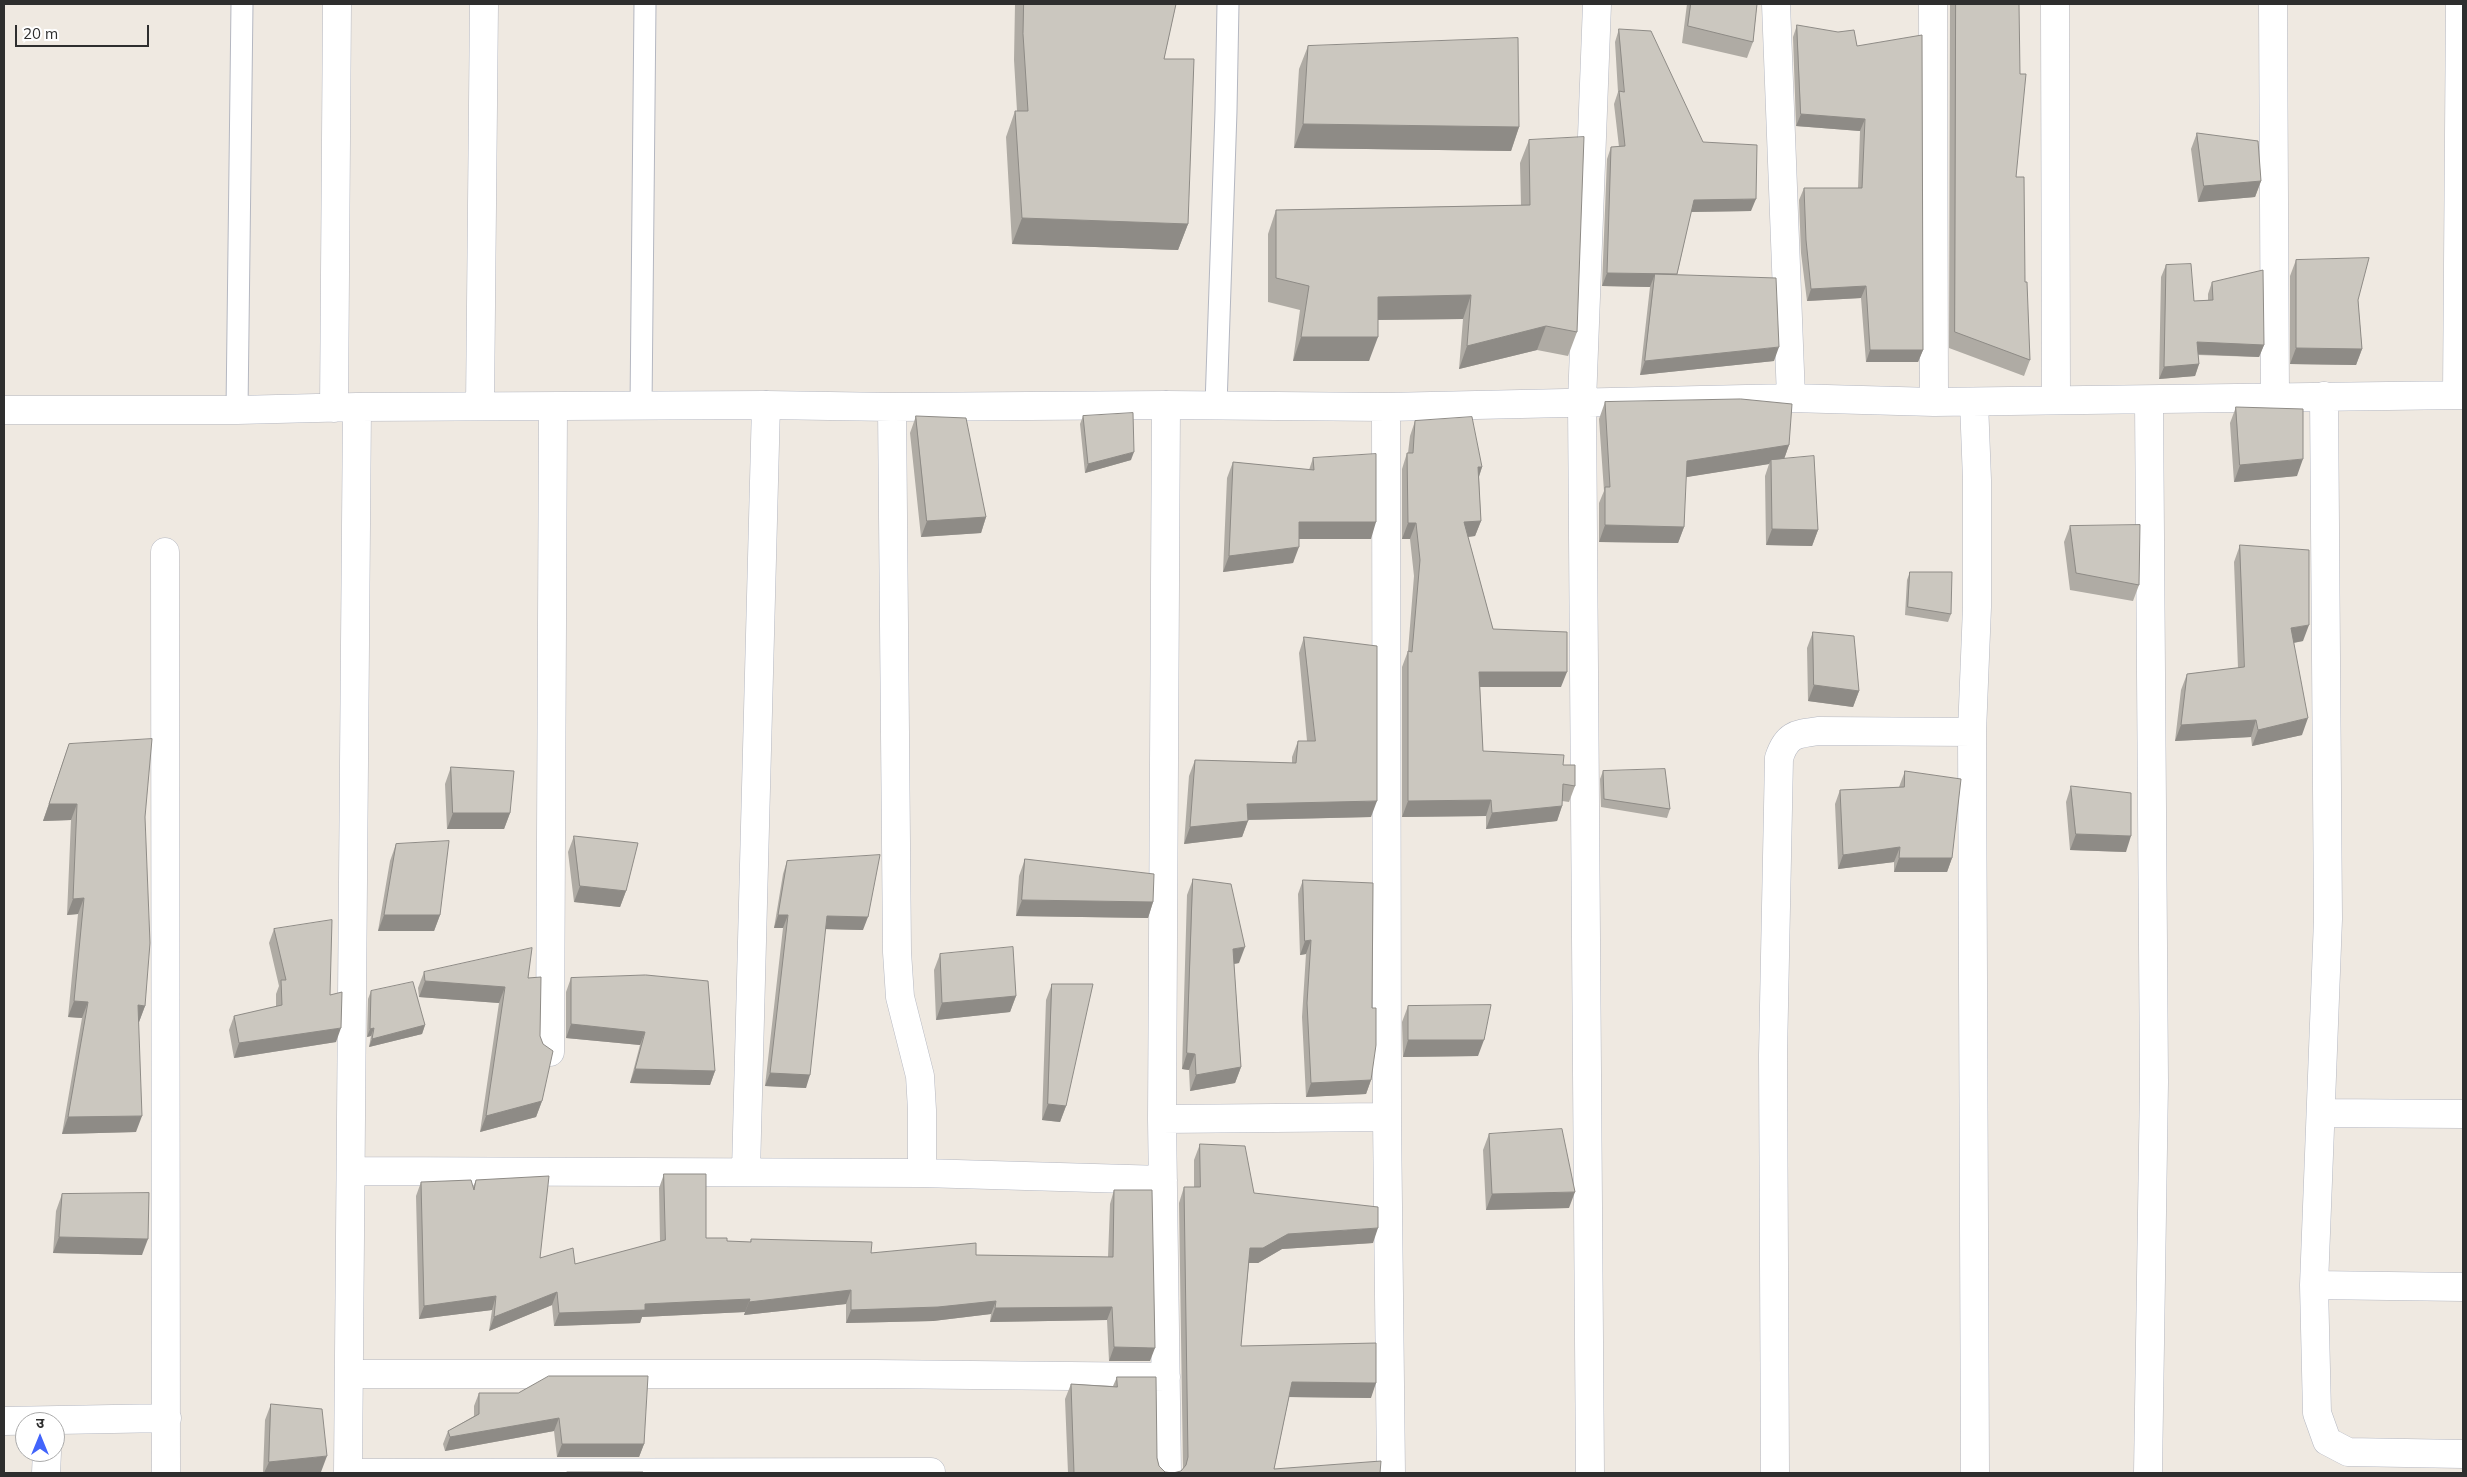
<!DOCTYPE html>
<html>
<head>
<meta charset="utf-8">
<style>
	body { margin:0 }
	#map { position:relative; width:2467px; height:1477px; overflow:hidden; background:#efe9e1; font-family:Mulish,"Noto Sans Devanagari",sans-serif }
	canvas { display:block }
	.frame { position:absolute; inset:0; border:5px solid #2e2e2e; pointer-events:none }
	.north { position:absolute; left:15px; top:1412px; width:50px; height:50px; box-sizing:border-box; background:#fff; border:1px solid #ababab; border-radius:50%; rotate:0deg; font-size:14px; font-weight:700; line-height:20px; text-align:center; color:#2e2e2e }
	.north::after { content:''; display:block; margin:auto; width:18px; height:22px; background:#4264fb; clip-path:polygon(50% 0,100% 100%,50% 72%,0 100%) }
	.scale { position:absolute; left:15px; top:25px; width:134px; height:22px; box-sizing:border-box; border:2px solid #2e2e2e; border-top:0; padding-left:6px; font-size:15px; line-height:18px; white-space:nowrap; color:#2e2e2e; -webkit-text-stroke:4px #fff; paint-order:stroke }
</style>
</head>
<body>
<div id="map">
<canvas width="2467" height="1477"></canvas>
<div class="frame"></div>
<div class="north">उ</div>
<div class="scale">20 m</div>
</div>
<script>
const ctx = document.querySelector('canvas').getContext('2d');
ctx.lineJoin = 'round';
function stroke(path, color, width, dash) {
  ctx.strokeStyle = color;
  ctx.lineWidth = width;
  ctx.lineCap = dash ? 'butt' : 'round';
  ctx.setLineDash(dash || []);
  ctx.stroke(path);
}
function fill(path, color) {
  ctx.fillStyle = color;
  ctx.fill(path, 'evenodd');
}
const service = new Path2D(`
	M 1216,405 L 1226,111 L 1228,4
	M 641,407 L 645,4
	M 237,410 L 242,4`);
const minor = new Path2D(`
	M 1776,4 L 1791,398
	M 1933,4 L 1934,402
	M 2055,4 L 2056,399
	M 2273,4 L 2275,398
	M 2457,394 L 2460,4
	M 2324,396 L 2328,919 L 2314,1285 L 2317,1413 L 2327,1441 L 2348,1452 L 2463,1454
	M 1974,402 L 1977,480 L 1977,607 L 1972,732 L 1975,1473
	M 1166,405 L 1162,1119 L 1167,1473
	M 480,406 L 484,4
	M 892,407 L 897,952 L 900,997 L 920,1076 L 922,1110 L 922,1173
	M 1386,407 L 1387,1117 L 1391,1473
	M 334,408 L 337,4
	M 4,410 L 237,410 L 357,407 L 766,405 L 892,407 L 1166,405 L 1386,407 L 1791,398 L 1934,402 L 2463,395
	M 165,552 L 166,1473
	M 550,1052 L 553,407
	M 2322,1113 L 2463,1114
	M 1162,1119 L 1387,1117
	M 352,1171 L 922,1173 L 1163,1180
	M 746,1171 L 766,405
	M 2314,1285 L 2463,1287
	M 349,1374 L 875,1374 L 1166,1377
	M 4,1421 L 167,1418
	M 46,1473 L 47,1452
	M 348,1473 L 357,407
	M 348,1473 L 931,1472
	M 1590,1473 L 1582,402 L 1597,4
	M 1775,1473 L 1773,1055 L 1779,758 C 1787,734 1796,734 1819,731 L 1972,732
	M 2148,1473 L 2154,1082 L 2149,401`);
stroke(service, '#b4b7c1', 23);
stroke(minor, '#b4b7c1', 29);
stroke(service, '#fff', 21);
stroke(minor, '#fff', 28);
fill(new Path2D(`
	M 1015,4 L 1176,4 L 1164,59 L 1188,224 L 1178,250 L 1012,244 L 1006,137 L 1015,111 L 1017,111 L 1014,60 Z
	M 1687,4 L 1757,4 L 1753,42 L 1747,58 L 1682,43 Z
	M 1950,4 L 2019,4 L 2016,177 L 2025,282 L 2030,360 L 2024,376 L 1949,348 Z
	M 1797,25 L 1857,46 L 1923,350 L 1918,362 L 1866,362 L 1861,298 L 1807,301 L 1801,253 L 1799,200 L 1804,188 L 1858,188 L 1860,131 L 1796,126 L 1793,37 Z
	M 1619,29 L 1703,142 L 1751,211 L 1691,212 L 1677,275 L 1774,361 L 1640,375 L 1650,287 L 1602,286 L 1607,159 L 1611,147 L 1619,147 L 1614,104 L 1618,92 L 1615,42 Z
	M 1308,46 L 1519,127 L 1511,151 L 1294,148 L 1299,69 Z
	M 2197,133 L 2261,181 L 2255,197 L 2198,202 L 2191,149 Z
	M 1529,140 L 1577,332 L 1568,356 L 1537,350 L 1459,369 L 1463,319 L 1378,320 L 1369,361 L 1293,361 L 1300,310 L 1268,302 L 1268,234 L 1276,210 L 1521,205 L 1520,163 Z
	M 2296,260 L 2358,300 L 2362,349 L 2356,365 L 2290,364 L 2290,276 Z
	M 2166,265 L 2194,301 L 2208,300 L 2208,294 L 2212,282 L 2264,345 L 2259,357 L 2198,355 L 2199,364 L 2195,376 L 2159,379 L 2161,277 Z
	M 1605,402 L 1789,445 L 1784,459 L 1818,530 L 1812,546 L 1766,545 L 1765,476 L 1769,464 L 1686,477 L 1684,527 L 1678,543 L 1599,542 L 1599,503 L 1604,491 L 1599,419 Z
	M 2236,407 L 2297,476 L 2234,482 L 2230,423 Z
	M 916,416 L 986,517 L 981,533 L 921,537 L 910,433 Z
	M 1083,416 L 1131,460 L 1085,473 L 1080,424 Z
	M 1415,421 L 1482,467 L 1479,477 L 1481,521 L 1475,536 L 1468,537 L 1493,629 L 1561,687 L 1480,687 L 1483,751 L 1563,765 L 1575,786 L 1569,802 L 1562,801 L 1562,806 L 1557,821 L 1486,829 L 1486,816 L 1402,817 L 1402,667 L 1408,651 L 1414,576 L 1410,539 L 1402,539 L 1402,469 L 1407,453 L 1408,453 L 1410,436 Z
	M 1313,458 L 1371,539 L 1299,539 L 1293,563 L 1223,572 L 1227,478 L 1233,462 L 1309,470 Z
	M 2070,526 L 2139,585 L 2133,601 L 2070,590 L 2064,542 Z
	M 2240,545 L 2303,641 L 2294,643 L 2302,735 L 2252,746 L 2251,737 L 2175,741 L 2181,690 L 2187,674 L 2238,668 L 2234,562 Z
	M 1910,572 L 1951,614 L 1948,622 L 1905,615 L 1907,580 Z
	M 1813,632 L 1859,691 L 1853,707 L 1808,701 L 1807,648 Z
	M 1304,637 L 1371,817 L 1248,820 L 1242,837 L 1184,844 L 1189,776 L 1195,760 L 1292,763 L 1292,757 L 1298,741 L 1307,741 L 1299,653 Z
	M 69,744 L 145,817 L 145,1006 L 139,1022 L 138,1022 L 136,1132 L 62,1134 L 82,1018 L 68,1017 L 78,914 L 67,915 L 71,820 L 43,821 Z
	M 451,767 L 510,813 L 504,829 L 447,829 L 445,784 Z
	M 1603,771 L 1670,809 L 1667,818 L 1601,807 L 1600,779 Z
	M 1905,771 L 1952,858 L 1947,872 L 1894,872 L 1894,862 L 1838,869 L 1835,804 L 1840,790 L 1899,787 Z
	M 2071,786 L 2126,852 L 2070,850 L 2066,802 Z
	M 574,836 L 626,891 L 620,907 L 574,902 L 568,852 Z
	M 396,844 L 440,915 L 434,931 L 378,931 L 390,861 Z
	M 1025,859 L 1153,902 L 1148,918 L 1016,916 L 1019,876 Z
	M 787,861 L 863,930 L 825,929 L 806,1088 L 765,1086 L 783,928 L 774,928 L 783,874 Z
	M 1193,879 L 1239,963 L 1234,964 L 1241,1067 L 1235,1083 L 1190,1091 L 1189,1070 L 1182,1069 L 1187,895 Z
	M 1303,880 L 1371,1080 L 1366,1094 L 1306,1097 L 1302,1017 L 1306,954 L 1300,955 L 1298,894 Z
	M 274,929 L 330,995 L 336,1042 L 234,1058 L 229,1030 L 234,1016 L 276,1007 L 276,994 L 279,986 L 269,943 Z
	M 940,954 L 1016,996 L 1010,1012 L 936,1020 L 934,970 Z
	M 424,972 L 528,978 L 540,1036 L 542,1101 L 536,1117 L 480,1132 L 499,1003 L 419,997 L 418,988 Z
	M 571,978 L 715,1071 L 710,1085 L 630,1083 L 640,1045 L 566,1038 L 566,992 Z
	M 1052,984 L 1066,1106 L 1060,1122 L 1042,1120 L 1046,1000 Z
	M 371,991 L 425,1025 L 422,1034 L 369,1047 L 371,1036 L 367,1037 L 368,999 Z
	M 1408,1006 L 1478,1056 L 1403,1057 L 1402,1022 Z
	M 1489,1134 L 1569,1208 L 1486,1210 L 1483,1150 Z
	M 1200,1144 L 1254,1193 L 1373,1243 L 1282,1249 L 1258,1263 L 1249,1263 L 1241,1346 L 1371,1398 L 1289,1397 L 1274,1469 L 1380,1473 L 1181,1471 L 1183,1469 L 1179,1203 L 1184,1187 L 1194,1187 L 1194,1160 Z
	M 664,1174 L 706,1238 L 727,1241 L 750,1242 L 751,1239 L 871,1253 L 976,1255 L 1108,1257 L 1110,1204 L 1114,1190 L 1150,1361 L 1109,1361 L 1107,1320 L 990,1322 L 991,1314 L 933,1321 L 846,1323 L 846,1304 L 744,1315 L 745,1312 L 642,1317 L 640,1323 L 554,1326 L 552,1305 L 489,1331 L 492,1310 L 419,1319 L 416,1196 L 421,1182 L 473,1187 L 476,1180 L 540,1258 L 575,1264 L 660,1242 L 659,1188 Z
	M 62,1194 L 142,1255 L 53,1253 L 56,1211 Z
	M 1117,1377 L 1157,1458 L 1159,1466 L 1165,1472 L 1173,1473 L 1068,1473 L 1065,1399 L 1071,1384 L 1113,1386 Z
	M 479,1393 L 644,1444 L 639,1457 L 557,1457 L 554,1431 L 445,1451 L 443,1444 L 448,1431 L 474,1416 L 474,1406 Z
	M 271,1404 L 321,1472 L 308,1473 L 263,1473 L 265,1420 Z`), '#afaba4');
fill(new Path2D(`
	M 1801,114 L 1865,119 L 1860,131 L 1796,126 Z
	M 1303,124 L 1519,127 L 1511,151 L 1294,148 Z
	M 2261,181 L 2255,197 L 2198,202 L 2204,186 Z
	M 1756,199 L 1751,211 L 1689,212 L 1694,200 Z
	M 1022,218 L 1188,224 L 1178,250 L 1012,244 Z
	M 1607,273 L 1677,274 L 1655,274 L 1650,287 L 1602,286 Z
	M 1866,286 L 1861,298 L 1807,301 L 1811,289 Z
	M 1471,295 L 1463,319 L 1369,320 L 1378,297 Z
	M 1546,326 L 1537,350 L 1459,369 L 1467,346 Z
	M 1301,337 L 1378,337 L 1369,361 L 1293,361 Z
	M 2197,342 L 2264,345 L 2259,357 L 2193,354 Z
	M 1779,347 L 1774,361 L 1640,375 L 1645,361 Z
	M 2296,348 L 2362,349 L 2356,365 L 2290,364 Z
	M 1870,350 L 1923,350 L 1918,362 L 1866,362 Z
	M 2199,364 L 2195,376 L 2159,379 L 2164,367 Z
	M 1789,445 L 1783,462 L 1771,460 L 1769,464 L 1681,478 L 1687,461 Z
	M 1134,452 L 1131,460 L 1085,473 L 1088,464 Z
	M 2303,459 L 2297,476 L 2234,482 L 2240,465 Z
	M 1478,467 L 1482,467 L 1477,482 Z
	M 986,517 L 981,533 L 921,537 L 927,521 Z
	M 1481,521 L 1475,536 L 1459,538 L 1464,522 Z
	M 1299,522 L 1376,522 L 1371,539 L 1293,539 Z
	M 1408,523 L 1416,523 L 1410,539 L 1402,539 Z
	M 1605,525 L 1684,527 L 1678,543 L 1599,542 Z
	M 1772,529 L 1818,530 L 1812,546 L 1766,545 Z
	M 1299,547 L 1293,563 L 1223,572 L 1229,556 Z
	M 2309,625 L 2303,641 L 2286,644 L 2291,628 Z
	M 1479,672 L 1567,672 L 1561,687 L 1473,687 Z
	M 1814,685 L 1859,691 L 1853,707 L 1808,701 Z
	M 2308,718 L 2302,735 L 2252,746 L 2258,730 Z
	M 2256,720 L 2251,737 L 2175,741 L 2181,725 Z
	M 1491,800 L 1486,816 L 1402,817 L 1408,801 Z
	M 1377,801 L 1371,817 L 1241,820 L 1247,804 Z
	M 49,804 L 77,804 L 71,820 L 43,821 Z
	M 1562,806 L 1557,821 L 1486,829 L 1492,813 Z
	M 453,813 L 510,813 L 504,829 L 447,829 Z
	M 1248,821 L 1242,837 L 1184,844 L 1190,827 Z
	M 2076,834 L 2131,836 L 2126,852 L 2070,850 Z
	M 1900,847 L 1894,862 L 1838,869 L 1843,855 Z
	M 1899,858 L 1952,858 L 1947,872 L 1894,872 Z
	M 580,886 L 626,891 L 620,907 L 574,902 Z
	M 84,898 L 78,914 L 67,915 L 73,899 Z
	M 1022,900 L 1153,902 L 1148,918 L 1016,916 Z
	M 384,915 L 440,915 L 434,931 L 378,931 Z
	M 778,915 L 788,915 L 783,928 L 774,928 Z
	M 827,916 L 868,917 L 863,930 L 822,929 Z
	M 1311,940 L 1306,954 L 1300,955 L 1305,941 Z
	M 1245,947 L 1239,963 L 1227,965 L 1233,949 Z
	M 425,981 L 505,987 L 499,1003 L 419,997 Z
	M 1016,996 L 1010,1012 L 936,1020 L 942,1003 Z
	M 74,1001 L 88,1002 L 82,1018 L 68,1017 Z
	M 138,1005 L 145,1006 L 139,1022 L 132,1021 Z
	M 571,1024 L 645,1032 L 640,1045 L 566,1038 Z
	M 425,1025 L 422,1034 L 369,1047 L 372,1039 Z
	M 341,1028 L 336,1042 L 234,1058 L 239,1043 Z
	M 374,1028 L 371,1036 L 367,1037 L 370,1029 Z
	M 1408,1040 L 1484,1040 L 1478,1056 L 1403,1057 Z
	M 1187,1053 L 1195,1054 L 1189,1070 L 1182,1069 Z
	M 1241,1067 L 1235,1083 L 1190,1091 L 1196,1075 Z
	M 635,1069 L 715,1071 L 710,1085 L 630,1083 Z
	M 770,1073 L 810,1075 L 806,1088 L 765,1086 Z
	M 1371,1080 L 1366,1094 L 1306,1097 L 1311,1083 Z
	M 542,1101 L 536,1117 L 480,1132 L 486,1116 Z
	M 1048,1104 L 1066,1106 L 1060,1122 L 1042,1120 Z
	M 142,1116 L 136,1132 L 62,1134 L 68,1117 Z
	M 1575,1192 L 1569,1208 L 1486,1210 L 1492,1194 Z
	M 1378,1228 L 1373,1243 L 1282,1249 L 1258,1263 L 1245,1263 L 1250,1248 L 1288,1234 Z
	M 59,1237 L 148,1239 L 142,1255 L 53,1253 Z
	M 851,1290 L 846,1304 L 744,1315 L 749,1302 Z
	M 557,1292 L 552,1305 L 489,1331 L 494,1317 Z
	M 496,1296 L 492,1310 L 419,1319 L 424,1306 Z
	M 750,1299 L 745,1312 L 642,1317 L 640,1323 L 554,1326 L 559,1313 L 645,1304 Z
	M 996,1301 L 991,1314 L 933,1321 L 846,1323 L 851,1310 Z
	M 1112,1307 L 1107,1320 L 990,1322 L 995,1308 Z
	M 1114,1347 L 1155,1348 L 1150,1361 L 1109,1361 Z
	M 1292,1382 L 1376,1383 L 1371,1398 L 1287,1397 Z
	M 559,1418 L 554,1431 L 445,1451 L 450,1437 Z
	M 562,1444 L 644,1444 L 639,1457 L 557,1457 Z
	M 327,1456 L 321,1472 L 308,1473 L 264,1473 L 269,1462 Z`), '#8e8b86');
const building = new Path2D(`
	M 1024,4 L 1176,4 L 1164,59 L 1194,59 L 1188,224 L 1022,218 L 1015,111 L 1028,111 L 1023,34 Z
	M 1691,4 L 1757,4 L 1753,42 L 1688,26 Z
	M 1956,4 L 2019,4 L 2020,74 L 2026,74 L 2016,177 L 2024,177 L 2025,282 L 2027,282 L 2030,360 L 1955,332 Z
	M 1797,25 L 1838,32 L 1854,30 L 1857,46 L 1922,35 L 1923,350 L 1870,350 L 1866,286 L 1811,289 L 1806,240 L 1804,188 L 1862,188 L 1865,119 L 1801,114 Z
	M 1619,29 L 1651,31 L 1703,142 L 1757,145 L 1756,199 L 1694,200 L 1677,274 L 1607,273 L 1611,147 L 1625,146 L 1619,91 L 1624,92 Z
	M 1518,38 L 1519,127 L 1303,124 L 1308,46 Z
	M 2197,133 L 2258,141 L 2261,181 L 2204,186 Z
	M 1584,137 L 1577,332 L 1546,326 L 1467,346 L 1471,295 L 1378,297 L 1378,337 L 1301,337 L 1309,286 L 1276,278 L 1276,210 L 1530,205 L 1529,140 Z
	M 2369,258 L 2358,300 L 2362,349 L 2296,348 L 2296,260 Z
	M 2191,264 L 2194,301 L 2213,300 L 2212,282 L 2263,270 L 2264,345 L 2197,342 L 2199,364 L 2164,367 L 2166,265 Z
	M 1655,274 L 1776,278 L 1779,347 L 1645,361 Z
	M 1741,399 L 1792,404 L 1789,445 L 1687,461 L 1684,527 L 1605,525 L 1605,487 L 1610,487 L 1605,402 Z
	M 2236,407 L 2303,409 L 2303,459 L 2240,465 Z
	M 1133,413 L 1134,452 L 1088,464 L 1083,416 Z
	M 916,416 L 966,418 L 986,517 L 927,521 Z
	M 1472,417 L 1482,467 L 1478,467 L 1481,521 L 1464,522 L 1493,629 L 1567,632 L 1567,672 L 1479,672 L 1483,751 L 1564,755 L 1563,765 L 1575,765 L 1575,786 L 1563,784 L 1562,806 L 1492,813 L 1491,800 L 1408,801 L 1408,651 L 1412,652 L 1420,560 L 1416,523 L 1408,523 L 1407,453 L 1413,453 L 1415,421 Z
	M 1376,454 L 1376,522 L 1299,522 L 1299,547 L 1229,556 L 1233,462 L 1314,470 L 1313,458 Z
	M 1814,456 L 1818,530 L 1772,529 L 1771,460 Z
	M 2140,525 L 2139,585 L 2076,573 L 2070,526 Z
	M 2240,545 L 2309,550 L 2309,625 L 2291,628 L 2308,718 L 2258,730 L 2256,720 L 2181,725 L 2187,674 L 2244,667 Z
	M 1910,572 L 1952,572 L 1951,614 L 1908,607 Z
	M 1813,632 L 1854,636 L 1859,691 L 1814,685 Z
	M 1304,637 L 1377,646 L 1377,801 L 1247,804 L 1248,821 L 1190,827 L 1195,760 L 1296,763 L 1298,741 L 1315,741 Z
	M 152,739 L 145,817 L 150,943 L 145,1006 L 138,1005 L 142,1116 L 68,1117 L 88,1002 L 74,1001 L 84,898 L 73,899 L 77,804 L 49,804 L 69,744 Z
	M 451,767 L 514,771 L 510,813 L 453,813 Z
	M 1665,769 L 1670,809 L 1604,799 L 1603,771 Z
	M 1905,771 L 1961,779 L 1952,858 L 1899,858 L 1900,847 L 1843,855 L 1840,790 L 1904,787 Z
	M 2071,786 L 2131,793 L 2131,836 L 2076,834 Z
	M 574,836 L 638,843 L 626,891 L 580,886 Z
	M 449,841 L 440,915 L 384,915 L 396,844 Z
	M 880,855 L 868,917 L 827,916 L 810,1075 L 770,1073 L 788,915 L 778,915 L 787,861 Z
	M 1025,859 L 1154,874 L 1153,902 L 1022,900 Z
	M 1193,879 L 1231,884 L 1245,947 L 1233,949 L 1241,1067 L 1196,1075 L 1195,1054 L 1187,1053 Z
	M 1303,880 L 1373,883 L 1372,1008 L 1376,1008 L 1376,1045 L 1371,1080 L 1311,1083 L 1307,1003 L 1311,940 L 1305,941 Z
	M 332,920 L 330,995 L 342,992 L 341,1028 L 239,1043 L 234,1016 L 282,1005 L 281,980 L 286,980 L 274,929 Z
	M 1013,947 L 1016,996 L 942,1003 L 940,954 Z
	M 532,948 L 528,978 L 541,977 L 540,1036 L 543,1044 L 553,1051 L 542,1101 L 486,1116 L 505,987 L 425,981 L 424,972 Z
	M 646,975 L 708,981 L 715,1071 L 635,1069 L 645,1032 L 571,1024 L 571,978 Z
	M 413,982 L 425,1025 L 372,1039 L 374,1028 L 370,1029 L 371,991 Z
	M 1052,984 L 1093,984 L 1066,1106 L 1048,1104 Z
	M 1491,1005 L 1484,1040 L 1408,1040 L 1408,1006 Z
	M 1562,1129 L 1575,1192 L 1492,1194 L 1489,1134 Z
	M 1200,1144 L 1245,1146 L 1254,1193 L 1378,1207 L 1378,1228 L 1288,1234 L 1263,1248 L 1250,1248 L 1241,1346 L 1376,1343 L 1376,1383 L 1292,1382 L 1274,1469 L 1381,1461 L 1380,1473 L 1173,1473 L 1181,1471 L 1186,1465 L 1188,1457 L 1184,1187 L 1200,1187 Z
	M 664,1174 L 706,1174 L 706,1238 L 727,1238 L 727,1241 L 751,1242 L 751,1239 L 872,1242 L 871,1253 L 976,1243 L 976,1255 L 1113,1257 L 1114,1190 L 1152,1190 L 1155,1348 L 1114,1347 L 1112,1307 L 995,1308 L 996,1301 L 938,1307 L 851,1310 L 851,1290 L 749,1302 L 750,1299 L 645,1304 L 645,1310 L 559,1313 L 557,1292 L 494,1317 L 496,1296 L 424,1306 L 421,1182 L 471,1180 L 474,1190 L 476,1180 L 549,1176 L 540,1258 L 573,1248 L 575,1264 L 665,1240 Z
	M 149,1193 L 148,1239 L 59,1237 L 62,1194 Z
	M 549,1376 L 648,1376 L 644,1444 L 562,1444 L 559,1418 L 450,1437 L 448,1431 L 479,1414 L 479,1393 L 518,1393 Z
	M 1117,1377 L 1156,1377 L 1157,1458 L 1159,1466 L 1165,1472 L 1173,1473 L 1074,1473 L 1071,1384 L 1117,1387 Z
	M 271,1404 L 322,1409 L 327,1456 L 269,1462 Z
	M 567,1472 L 643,1472 L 643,1473 L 568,1473 Z`);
fill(building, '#cbc7bf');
stroke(building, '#8e8b86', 1);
</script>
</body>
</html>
